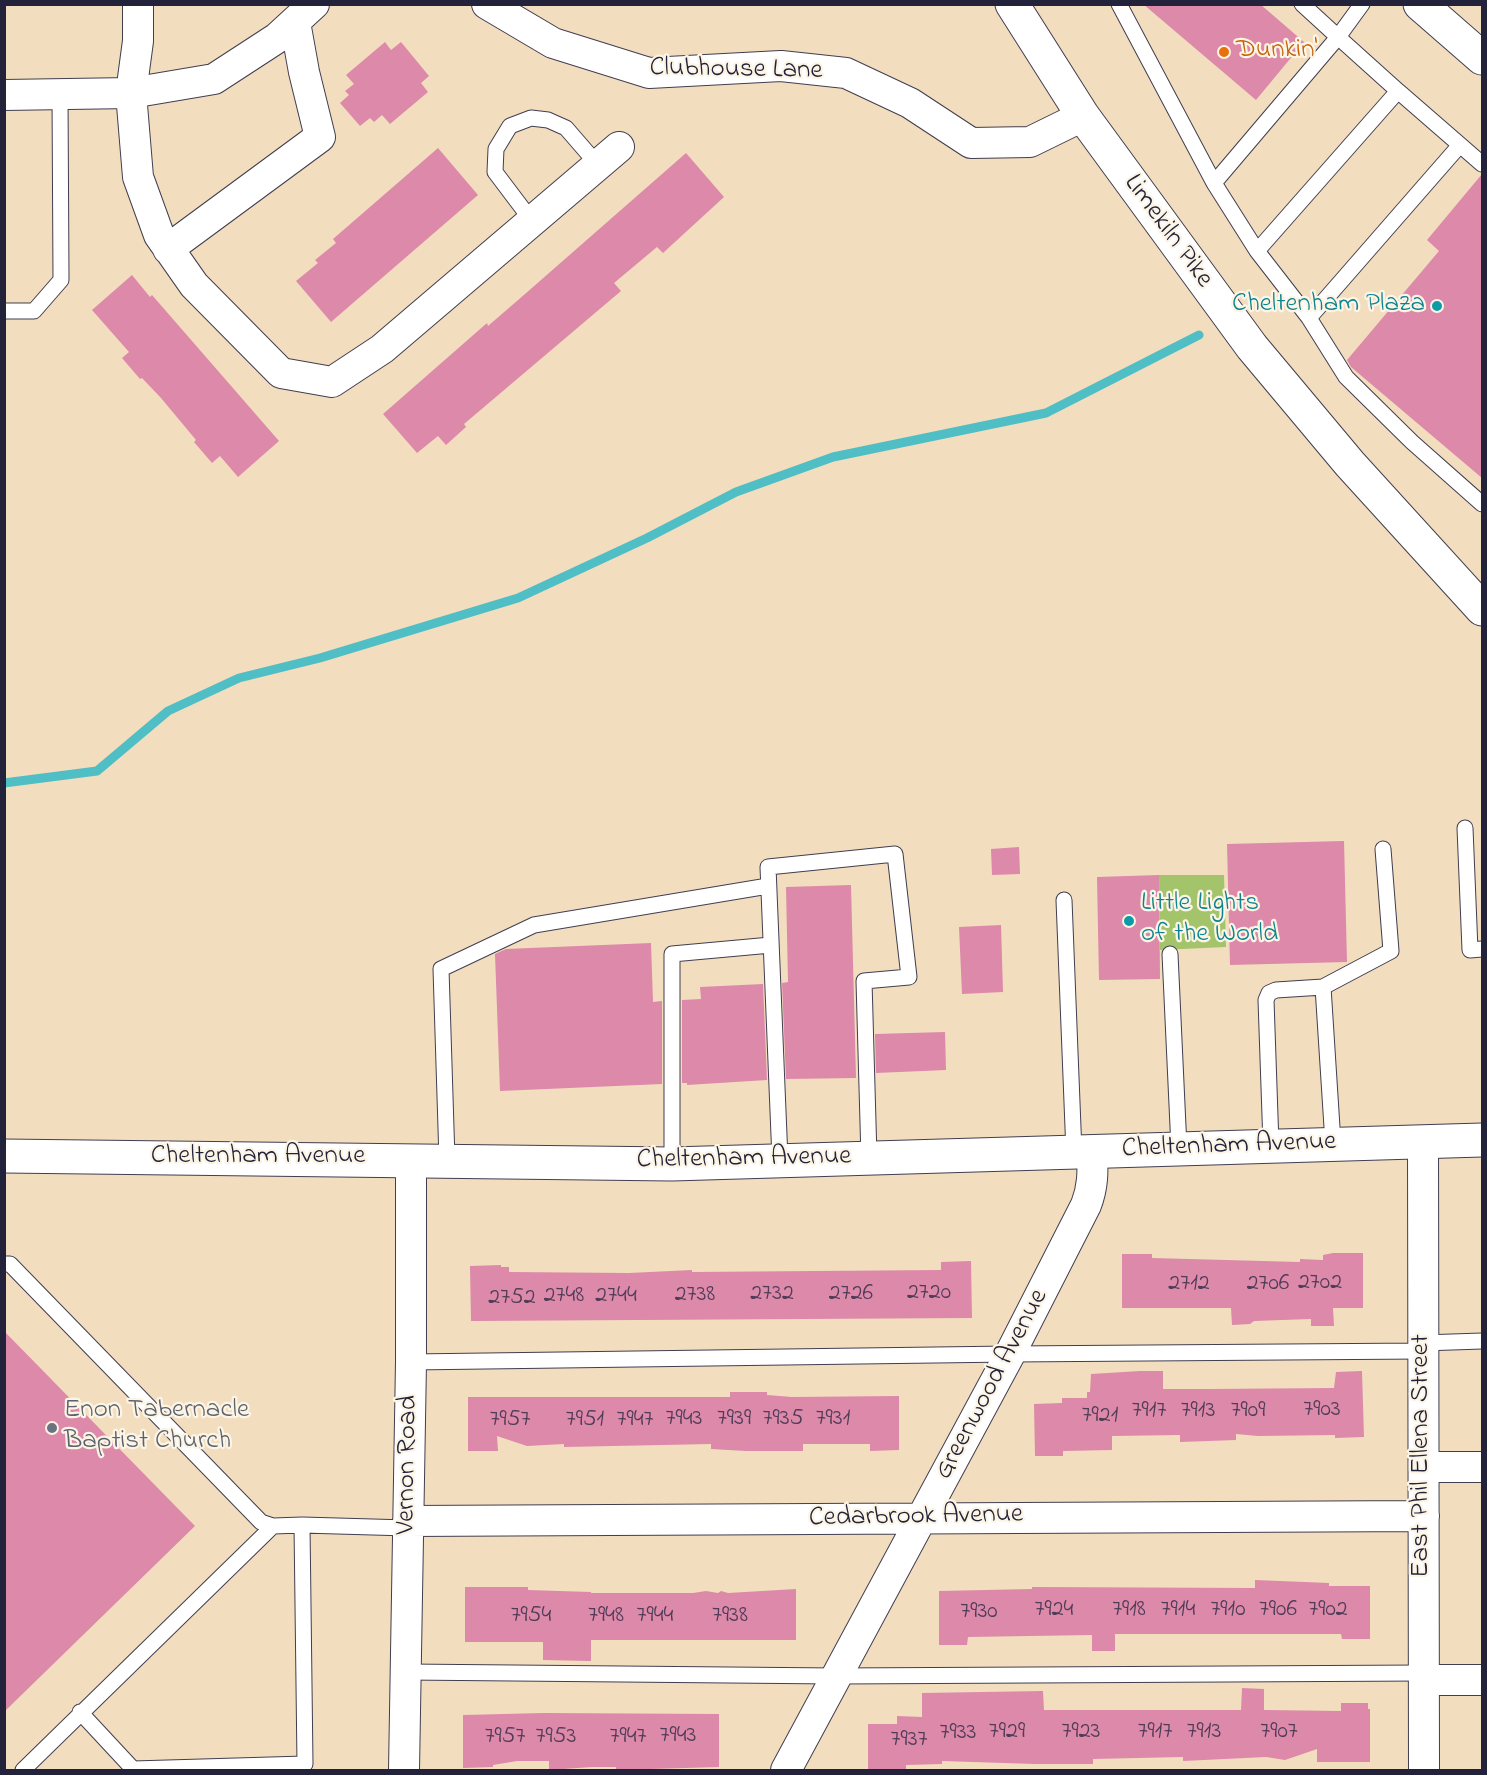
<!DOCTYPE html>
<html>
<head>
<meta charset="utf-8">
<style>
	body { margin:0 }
	#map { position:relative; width:1487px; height:1775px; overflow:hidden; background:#f3ddbf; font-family:"Indie Flower",sans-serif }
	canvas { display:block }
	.frame { position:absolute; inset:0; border:6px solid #22223b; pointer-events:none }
</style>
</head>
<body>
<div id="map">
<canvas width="1487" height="1775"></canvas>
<div class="frame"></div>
</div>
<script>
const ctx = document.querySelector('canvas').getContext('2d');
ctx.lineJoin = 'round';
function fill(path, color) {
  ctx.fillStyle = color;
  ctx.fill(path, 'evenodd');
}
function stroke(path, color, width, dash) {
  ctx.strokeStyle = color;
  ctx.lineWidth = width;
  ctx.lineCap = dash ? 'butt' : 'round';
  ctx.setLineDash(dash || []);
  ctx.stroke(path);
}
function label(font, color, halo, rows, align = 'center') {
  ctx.font = font + ' "Indie Flower",sans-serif';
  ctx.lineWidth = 4.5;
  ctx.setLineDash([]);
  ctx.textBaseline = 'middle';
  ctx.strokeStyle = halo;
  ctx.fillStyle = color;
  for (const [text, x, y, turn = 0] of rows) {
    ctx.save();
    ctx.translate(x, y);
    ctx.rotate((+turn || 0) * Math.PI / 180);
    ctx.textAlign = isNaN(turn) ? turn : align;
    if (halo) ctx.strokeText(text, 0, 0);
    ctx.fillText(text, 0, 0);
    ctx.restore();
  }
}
fill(new Path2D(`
	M 1159,875 L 1224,875 L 1226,947 L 1160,950 Z`), '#a4c46c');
stroke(new Path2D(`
	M 4,783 L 97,771 L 168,711 L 239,678 L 320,658 L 518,598 L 647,538 L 736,492 L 833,457 L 1046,413 L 1199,335`), '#4fbec5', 9);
fill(new Path2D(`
	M 1143,4 L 1260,4 L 1304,42 L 1256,100 Z
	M 385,42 L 391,50 L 401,42 L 429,76 L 421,83 L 428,92 L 390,124 L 382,115 L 374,122 L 370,118 L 360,126 L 340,103 L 349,95 L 345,91 L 354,84 L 346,75 Z
	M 438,148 L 478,195 L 331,322 L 296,281 L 318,263 L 315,260 L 336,243 L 333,239 Z
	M 686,153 L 724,197 L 663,253 L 657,247 L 614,283 L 621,291 L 464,424 L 466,427 L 446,445 L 438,436 L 417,453 L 383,414 L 487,323 L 488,326 L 525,294 Z
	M 1482,174 L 1482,478 L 1351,367 L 1347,360 L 1439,251 L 1427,240 Z
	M 132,275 L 150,297 L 152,295 L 279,441 L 238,477 L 220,456 L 212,463 L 194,442 L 196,440 L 161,398 L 142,378 L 140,379 L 122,358 L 129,352 L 92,310 Z
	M 1344,841 L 1347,962 L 1230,965 L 1227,844 Z
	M 1019,847 L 1020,874 L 992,875 L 991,849 Z
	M 1159,875 L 1160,979 L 1099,980 L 1097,877 Z
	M 851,885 L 856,1078 L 786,1079 L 782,983 L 788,982 L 786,887 Z
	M 1001,925 L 1003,992 L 962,994 L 959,927 Z
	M 651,943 L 653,1002 L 662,1001 L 662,1084 L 500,1091 L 495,954 L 506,949 Z
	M 763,984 L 767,1080 L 687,1085 L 687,1083 L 682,1083 L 682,1000 L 701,999 L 700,987 Z
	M 945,1032 L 946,1070 L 876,1073 L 875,1034 Z
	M 1333,1253 L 1363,1253 L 1363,1308 L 1333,1308 L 1334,1326 L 1311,1326 L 1311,1319 L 1254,1321 L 1250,1324 L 1232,1325 L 1231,1308 L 1122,1308 L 1122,1254 L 1152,1254 L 1152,1258 L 1300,1262 L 1300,1259 L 1323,1260 L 1323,1255 Z
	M 971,1261 L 972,1318 L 471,1321 L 470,1266 L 501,1265 L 501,1267 L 509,1267 L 509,1272 L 629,1273 L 692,1270 L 692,1272 L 941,1270 L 941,1262 Z
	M 4,1331 L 195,1526 L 4,1712 Z
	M 1140,1371 L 1163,1371 L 1163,1389 L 1210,1389 L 1334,1388 L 1336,1372 L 1362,1371 L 1364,1437 L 1335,1438 L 1335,1435 L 1258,1436 L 1236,1434 L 1236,1440 L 1180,1442 L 1180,1435 L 1112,1436 L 1112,1450 L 1063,1451 L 1063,1456 L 1035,1456 L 1034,1404 L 1062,1403 L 1062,1398 L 1087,1398 L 1087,1392 L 1090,1392 L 1091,1374 Z
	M 730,1392 L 767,1392 L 767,1395 L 792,1397 L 899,1396 L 899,1450 L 870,1451 L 870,1444 L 803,1444 L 803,1451 L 746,1451 L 711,1449 L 711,1444 L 564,1447 L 564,1444 L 527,1446 L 497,1436 L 498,1451 L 468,1451 L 468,1397 L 730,1397 Z
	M 1255,1580 L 1329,1583 L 1329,1586 L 1370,1586 L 1370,1639 L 1342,1639 L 1341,1634 L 1115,1634 L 1115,1651 L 1092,1651 L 1092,1635 L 968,1637 L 967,1645 L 939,1645 L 939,1591 L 1032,1589 L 1032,1587 L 1255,1588 Z
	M 465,1587 L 528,1587 L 528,1590 L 591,1592 L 591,1593 L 693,1593 L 706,1591 L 718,1593 L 721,1591 L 728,1593 L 796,1589 L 796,1640 L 591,1640 L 591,1661 L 543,1660 L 543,1642 L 465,1642 Z
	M 1242,1688 L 1264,1689 L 1264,1710 L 1341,1711 L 1341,1703 L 1368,1703 L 1368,1709 L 1370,1709 L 1370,1762 L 1317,1762 L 1317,1749 L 1285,1760 L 1266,1757 L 1183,1761 L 1183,1757 L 1093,1759 L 1093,1764 L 1035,1764 L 942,1761 L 942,1764 L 906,1765 L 906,1770 L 868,1770 L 868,1724 L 897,1724 L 897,1716 L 922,1717 L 922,1693 L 1043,1691 L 1044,1710 L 1241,1710 Z
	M 544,1713 L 719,1714 L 719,1767 L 616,1770 L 616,1767 L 592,1767 L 549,1770 L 549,1761 L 517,1761 L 493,1765 L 493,1767 L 463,1768 L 463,1715 Z`), '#dc89aa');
const lane = new Path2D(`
	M 1119,4 L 1214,183 L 1257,251
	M 1302,4 L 1338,37 L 1362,4
	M 1460,145 L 1309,318 L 1257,251 L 1398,91 L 1482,164
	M 1214,183 L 1338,37 L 1398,91
	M 532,221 L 495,172 L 496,149 L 510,126 L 531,118 L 548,120 L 566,128 L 598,165
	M 4,311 L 34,311 L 61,280 L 60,95
	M 1309,318 L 1346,377 L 1412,442 L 1482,504
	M 1465,828 L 1470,950 L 1482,949
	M 1064,900 L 1074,1153
	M 1170,954 L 1179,1148
	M 1323,987 L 1333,1143
	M 1271,1145 L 1266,1000 L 1269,993 L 1276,990 L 1323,987 L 1391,951 L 1383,849
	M 447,1160 L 441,969 L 534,925 L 768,886
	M 780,1160 L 768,867 L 895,854 L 909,977 L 864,981 L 869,1158
	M 672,1164 L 672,954 L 771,945
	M 4,1264 L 10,1264 L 261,1522 L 273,1526 L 302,1525 L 408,1528
	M 1422,1343 L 1482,1341
	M 411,1362 L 1010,1354 L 1422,1351
	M 406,1672 L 836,1676 L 1424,1673
	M 80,1712 L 133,1769 L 305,1764 L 302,1525
	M 23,1770 L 273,1526`);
const street = new Path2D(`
	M 138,4 L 138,41 L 131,93 L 138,177 L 159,235 L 194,285 L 281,373 L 332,382 L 382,349 L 619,147
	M 487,4 L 553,43 L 649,73 L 781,66 L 846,73 L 910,103 L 971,143 L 1030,142 L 1083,116
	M 4,95 L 131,93 L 214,79 L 277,38 L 314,4
	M 168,249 L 320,137 L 304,72 L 295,22
	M 1423,1142 L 1424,1770
	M 1424,1467 L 1482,1467
	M 408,1521 L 1424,1516
	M 1425,1680 L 1482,1680
	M 404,1770 L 411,1362 L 411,1160
	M 786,1770 L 1010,1354 L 1086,1205 C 1093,1187 1093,1172 1092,1152`);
const secondary = new Path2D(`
	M 1012,4 L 1083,116 L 1252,347 L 1350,464 L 1482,609
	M 4,1156 L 672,1164 L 1482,1140`);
const highway = new Path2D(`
	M 1420,4 L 1482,58`);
stroke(lane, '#413e4f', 17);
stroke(street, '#413e4f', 32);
stroke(secondary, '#413e4f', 35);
stroke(highway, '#413e4f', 35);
stroke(lane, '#fff', 15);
stroke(street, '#fff', 30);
stroke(secondary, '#fff', 33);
stroke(highway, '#fff', 33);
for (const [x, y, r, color] of [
	[1224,52,6,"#e8710a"],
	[1437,306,6,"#0f9aa8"],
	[1129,921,6,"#0f9aa8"],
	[52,1428,6,"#6b7280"]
]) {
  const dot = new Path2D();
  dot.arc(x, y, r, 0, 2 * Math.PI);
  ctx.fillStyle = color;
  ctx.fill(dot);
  stroke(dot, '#fcf5e5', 2);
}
label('24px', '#503c57', null, [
	["2702",1320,1284],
	["2712",1189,1285],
	["2706",1268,1285],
	["2720",929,1294],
	["2732",772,1295],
	["2726",851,1295],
	["2738",695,1296],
	["2748",564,1297],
	["2744",616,1297],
	["2752",512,1299],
	["7903",1322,1411],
	["7917",1149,1412],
	["7913",1198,1412],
	["7909",1248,1412],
	["7921",1100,1417],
	["7943",684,1420],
	["7939",734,1420],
	["7935",783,1420],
	["7931",833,1420],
	["7957",510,1421],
	["7951",585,1421],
	["7947",635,1421],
	["7924",1054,1611],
	["7918",1129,1611],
	["7914",1178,1611],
	["7910",1228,1611],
	["7906",1278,1611],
	["7902",1328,1611],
	["7930",979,1613],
	["7954",531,1617],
	["7948",606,1617],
	["7944",655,1617],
	["7938",730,1617],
	["7929",1007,1733],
	["7923",1081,1733],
	["7917",1155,1733],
	["7913",1204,1733],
	["7907",1279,1733],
	["7933",958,1734],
	["7943",678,1737],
	["7957",505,1738],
	["7953",556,1738],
	["7947",628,1738],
	["7937",909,1741]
]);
label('27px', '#c56008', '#fcf5e5', [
	["Dunkin'",1236,52]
], 'left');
label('27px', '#22223b', '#fcf5e5', [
	["Clubhouse Lane",736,71,1],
	["Limekiln Pike",1167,232,54],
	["Cheltenham Avenue",1229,1147,-2],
	["Cheltenham Avenue",258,1158],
	["Cheltenham Avenue",744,1160,-1],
	["Greenwood Avenue",993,1385,-62],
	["East Phil Ellena Street",1423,1456,-90],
	["Vernon Road",409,1465,-89],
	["Cedarbrook Avenue",916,1518,-1]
]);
label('27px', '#0d838f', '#fcf5e5', [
	["Cheltenham Plaza",1425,306],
	["Little Lights",1141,905,"left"],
	["of the World",1141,936,"left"]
], 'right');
label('27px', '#5b616d', '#fcf5e5', [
	["Enon Tabernacle",64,1412],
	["Baptist Church",64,1443]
], 'left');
</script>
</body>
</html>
